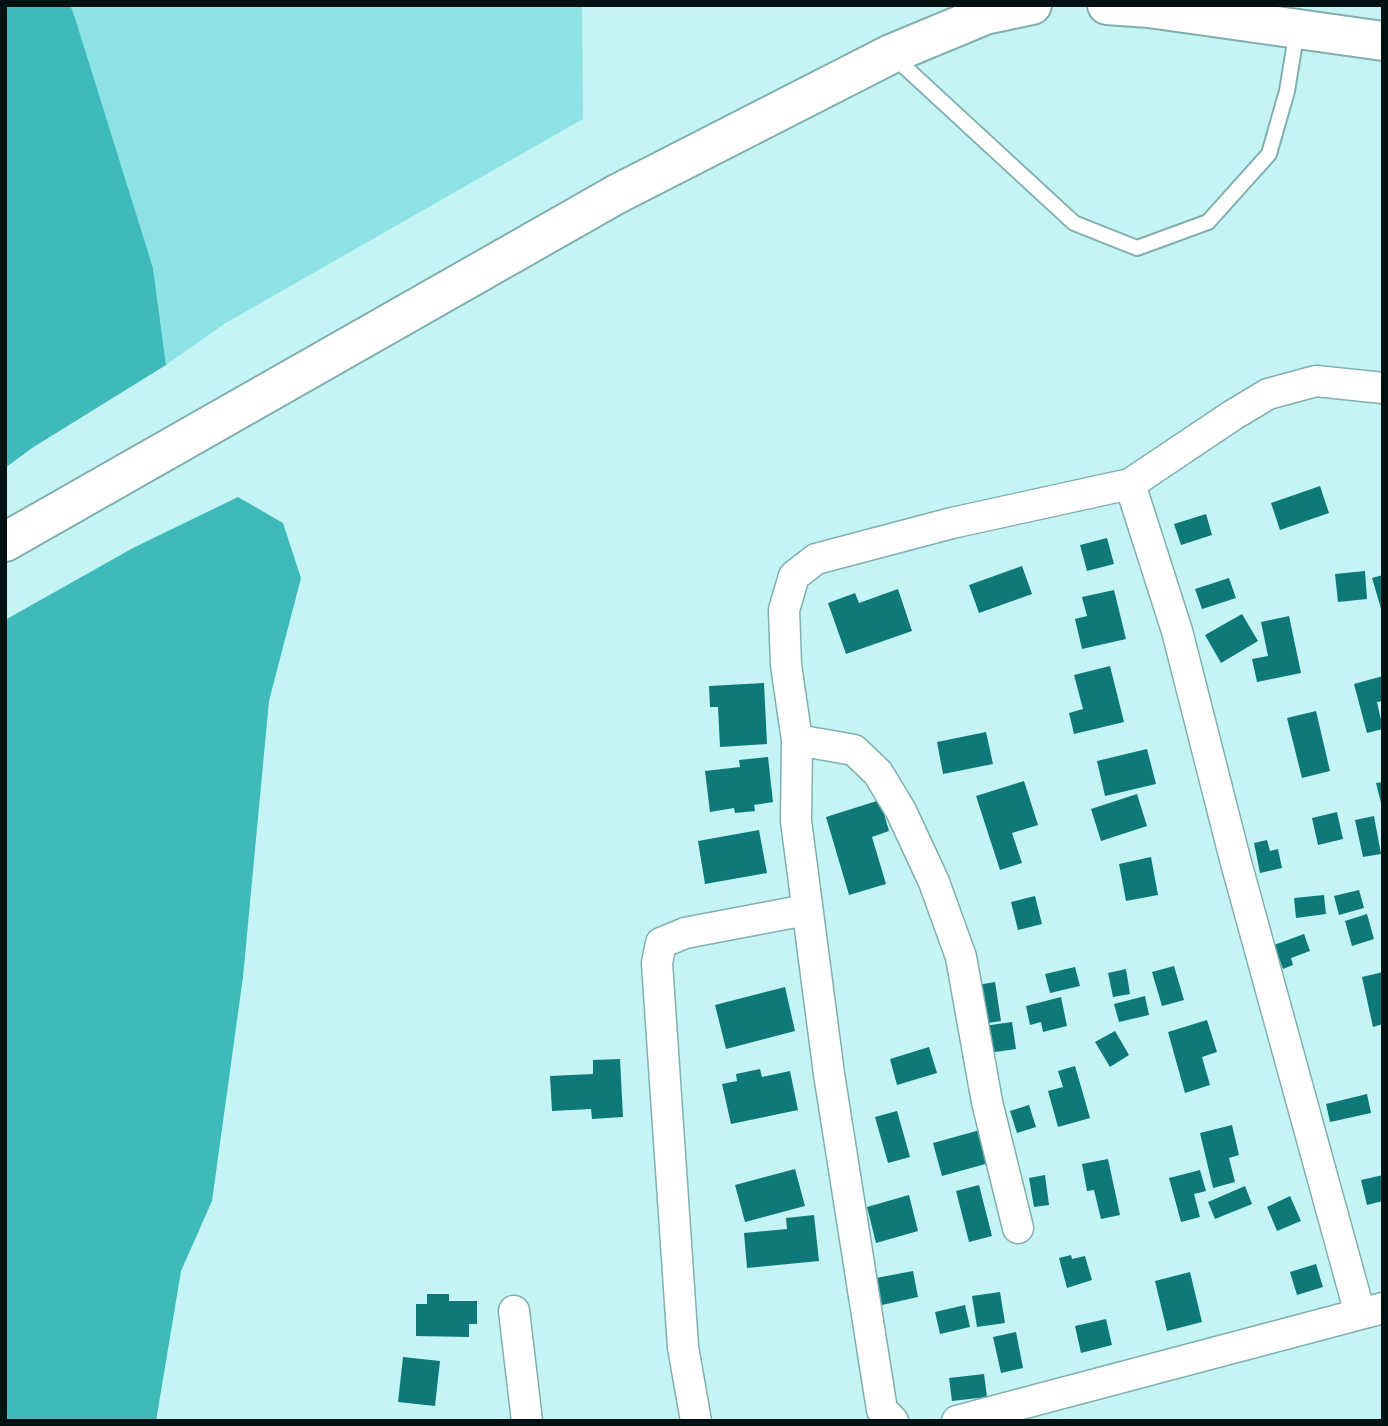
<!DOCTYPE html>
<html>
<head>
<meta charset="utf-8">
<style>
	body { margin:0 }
	#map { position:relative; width:1388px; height:1426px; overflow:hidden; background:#c4f5f4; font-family:"Sofia Sans Condensed",sans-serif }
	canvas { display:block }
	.frame { position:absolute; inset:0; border:7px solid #021111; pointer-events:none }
</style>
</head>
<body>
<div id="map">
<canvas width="1388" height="1426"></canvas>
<div class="frame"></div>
</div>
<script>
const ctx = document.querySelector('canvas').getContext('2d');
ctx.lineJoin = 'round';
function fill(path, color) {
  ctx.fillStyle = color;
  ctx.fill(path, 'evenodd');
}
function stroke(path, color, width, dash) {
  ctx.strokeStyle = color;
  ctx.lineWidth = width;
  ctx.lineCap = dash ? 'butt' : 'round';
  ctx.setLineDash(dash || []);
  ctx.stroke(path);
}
fill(new Path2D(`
	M 70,5 L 582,5 L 583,119 L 224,324 L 166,365 L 153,268 Z`), '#8de2e3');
fill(new Path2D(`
	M 5,5 L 70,5 L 74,15 L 153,268 L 166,365 L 32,448 L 5,468 Z
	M 238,497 L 283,523 L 301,578 L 269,701 L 243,977 L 212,1201 L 181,1271 L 156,1421 L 5,1421 L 5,620 L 133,548 Z`), '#3ebabb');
fill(new Path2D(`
	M 1320,486 L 1329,513 L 1280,530 L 1271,503 Z
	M 1206,514 L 1212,535 L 1181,545 L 1174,524 Z
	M 1107,538 L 1114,564 L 1087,571 L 1080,545 Z
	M 1022,566 L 1032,594 L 979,613 L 969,585 Z
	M 1365,571 L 1367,599 L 1338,602 L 1335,574 Z
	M 1383,575 L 1383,612 L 1382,612 L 1372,578 Z
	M 1229,578 L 1236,598 L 1202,609 L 1195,589 Z
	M 898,589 L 912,631 L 846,654 L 828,603 L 855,593 L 859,603 Z
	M 1114,590 L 1126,639 L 1082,649 L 1075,619 L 1087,616 L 1082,597 Z
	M 1242,614 L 1258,641 L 1221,663 L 1205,635 Z
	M 1289,616 L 1301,673 L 1257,682 L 1252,659 L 1268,656 L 1261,622 Z
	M 1110,666 L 1124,722 L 1074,734 L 1069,713 L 1083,709 L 1074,675 Z
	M 1383,676 L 1383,701 L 1377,702 L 1383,729 L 1367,733 L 1354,684 Z
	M 764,683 L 767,744 L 720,747 L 718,707 L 710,707 L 709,686 Z
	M 1316,711 L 1330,771 L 1302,778 L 1287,718 Z
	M 986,732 L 993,764 L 943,774 L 937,742 Z
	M 1147,749 L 1156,784 L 1105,796 L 1097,761 Z
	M 768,757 L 773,802 L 754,805 L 755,811 L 735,813 L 734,808 L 710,812 L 705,771 L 740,767 L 739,760 Z
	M 1024,781 L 1038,825 L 1012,833 L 1022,863 L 1000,870 L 976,796 Z
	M 1383,782 L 1383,807 L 1382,807 L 1376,783 Z
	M 1137,794 L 1147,826 L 1101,841 L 1091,809 Z
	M 880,800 L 889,831 L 872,837 L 886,884 L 849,895 L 826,817 Z
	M 1337,812 L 1343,839 L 1318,845 L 1312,818 Z
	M 1374,816 L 1381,854 L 1363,857 L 1355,820 Z
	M 759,830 L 767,873 L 705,884 L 698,841 Z
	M 1267,840 L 1270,851 L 1278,849 L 1282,868 L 1260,873 L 1254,843 Z
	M 1151,857 L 1158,895 L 1126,901 L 1119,864 Z
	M 1359,890 L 1364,908 L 1339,915 L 1334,896 Z
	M 1324,895 L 1326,914 L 1296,918 L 1294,898 Z
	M 1035,896 L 1042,924 L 1018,930 L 1011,902 Z
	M 1367,914 L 1374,939 L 1352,946 L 1345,921 Z
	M 1304,934 L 1310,951 L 1291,958 L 1293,965 L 1283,969 L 1274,945 Z
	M 1174,966 L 1184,1000 L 1162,1006 L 1152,972 Z
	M 1075,967 L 1080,986 L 1050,993 L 1045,974 Z
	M 1126,969 L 1130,994 L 1113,997 L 1108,973 Z
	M 1383,972 L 1383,1024 L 1373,1027 L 1362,977 Z
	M 995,982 L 1001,1021 L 982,1024 L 977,985 Z
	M 785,987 L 795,1031 L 726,1049 L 715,1005 Z
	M 1145,996 L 1149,1015 L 1119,1022 L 1114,1004 Z
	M 1061,997 L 1067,1026 L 1043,1032 L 1041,1022 L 1030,1025 L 1026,1006 Z
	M 1207,1020 L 1217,1052 L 1202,1057 L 1210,1085 L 1185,1093 L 1168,1032 Z
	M 1012,1022 L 1016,1049 L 988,1053 L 984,1026 Z
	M 1115,1031 L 1129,1055 L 1110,1067 L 1095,1042 Z
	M 929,1047 L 937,1073 L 897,1085 L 890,1059 Z
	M 620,1059 L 623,1117 L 592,1119 L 591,1109 L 552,1111 L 550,1076 L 593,1074 L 593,1060 Z
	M 1075,1066 L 1090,1118 L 1058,1127 L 1048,1091 L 1063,1087 L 1058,1071 Z
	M 760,1069 L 762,1077 L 790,1071 L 798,1110 L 731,1124 L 722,1084 L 737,1081 L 736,1074 Z
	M 1367,1094 L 1371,1113 L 1330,1122 L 1326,1104 Z
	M 1029,1105 L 1036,1127 L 1017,1133 L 1010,1111 Z
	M 897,1111 L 910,1157 L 888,1163 L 875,1117 Z
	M 1232,1125 L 1239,1155 L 1229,1158 L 1235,1182 L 1213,1188 L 1200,1133 Z
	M 980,1130 L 989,1163 L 942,1176 L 933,1143 Z
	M 1108,1159 L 1120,1215 L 1101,1219 L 1094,1190 L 1087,1191 L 1082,1164 Z
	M 795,1169 L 805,1206 L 745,1222 L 735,1185 Z
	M 1200,1170 L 1206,1191 L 1194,1194 L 1200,1217 L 1181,1222 L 1169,1178 Z
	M 1045,1175 L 1049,1205 L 1034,1207 L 1029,1178 Z
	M 1383,1175 L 1383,1201 L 1367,1205 L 1361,1180 Z
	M 979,1185 L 992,1236 L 969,1242 L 956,1191 Z
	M 1245,1186 L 1252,1204 L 1215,1219 L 1208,1202 Z
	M 909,1195 L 918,1231 L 876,1243 L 867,1207 Z
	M 1290,1196 L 1301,1221 L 1277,1231 L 1267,1207 Z
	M 814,1215 L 819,1261 L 747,1268 L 744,1233 L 787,1229 L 786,1218 Z
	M 1071,1255 L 1072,1259 L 1085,1256 L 1092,1280 L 1067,1288 L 1059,1258 Z
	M 1316,1264 L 1323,1287 L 1297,1295 L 1290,1272 Z
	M 913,1271 L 918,1297 L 882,1305 L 876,1278 Z
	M 1190,1272 L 1202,1322 L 1167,1331 L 1155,1281 Z
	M 1000,1292 L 1005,1323 L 977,1327 L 972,1296 Z
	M 427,1294 L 449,1294 L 449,1301 L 477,1301 L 477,1324 L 469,1324 L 469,1337 L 416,1336 L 416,1304 L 427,1304 Z
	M 965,1305 L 970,1327 L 940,1334 L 935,1312 Z
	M 1106,1319 L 1112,1345 L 1081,1353 L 1075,1326 Z
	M 1016,1332 L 1023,1368 L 1001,1373 L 993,1337 Z
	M 403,1357 L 440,1361 L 435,1406 L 398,1402 Z
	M 984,1374 L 987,1397 L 952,1401 L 949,1378 Z`), '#0f7879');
const lane = new Path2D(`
	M 894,57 L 1074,223 L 1137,248 L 1208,222 L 1269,154 L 1287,91 L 1297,30`);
const street = new Path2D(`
	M 1130,484 L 1177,631 L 1235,859 L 1360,1314
	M 797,740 L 854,750 L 878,773 L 901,811 L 934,882 L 961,957 L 987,1102 L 1018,1228
	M 514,1311 L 527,1421
	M 696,1421 L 683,1347 L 657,963 L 661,943 L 685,933 L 806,910
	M 893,1421 L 882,1410 L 829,1074 L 796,821 L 797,740 L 786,665 L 784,610 L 794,576 L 816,559 L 952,523 L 1130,484 L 1233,415 L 1268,394 L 1316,381 L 1383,388
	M 957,1421 L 1383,1308`);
const highway = new Path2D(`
	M 1107,5 L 1149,8 L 1383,41
	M 5,542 L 617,194 L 891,54 L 985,15 L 1032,5`);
stroke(lane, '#81afaf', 18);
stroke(street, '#81afaf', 33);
stroke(highway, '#81afaf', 42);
stroke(lane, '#fff', 14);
stroke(street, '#fff', 30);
stroke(highway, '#fff', 38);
</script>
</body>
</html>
